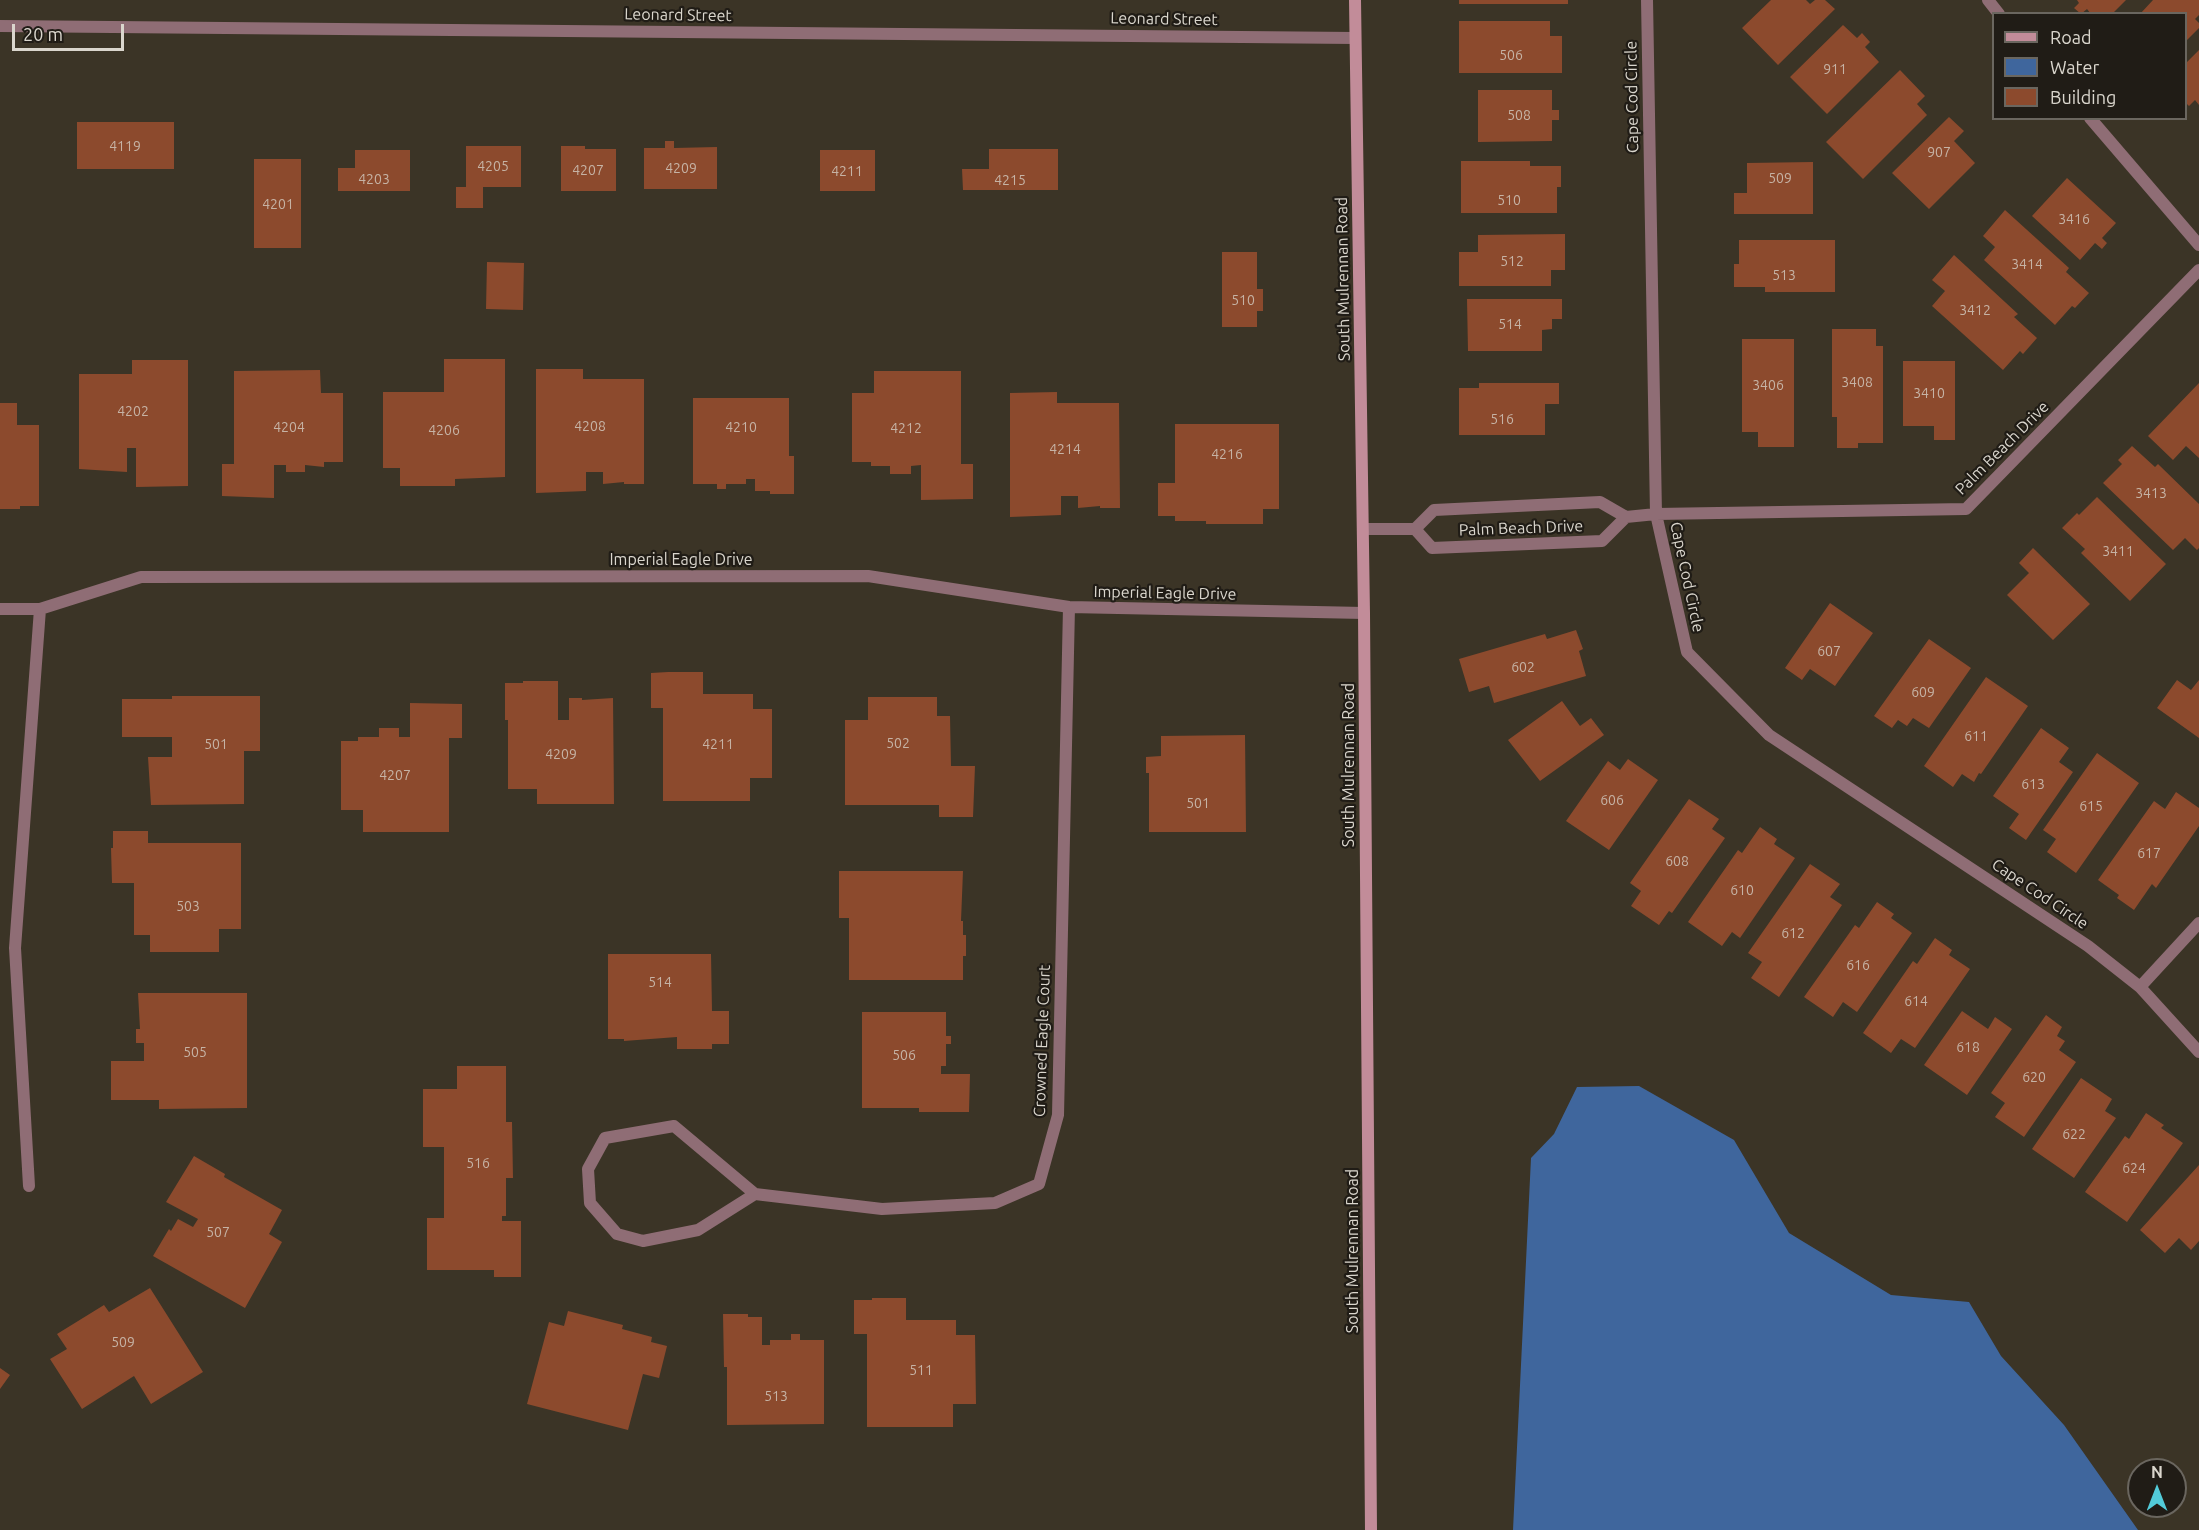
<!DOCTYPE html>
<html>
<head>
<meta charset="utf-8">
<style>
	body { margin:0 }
	#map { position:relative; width:2199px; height:1530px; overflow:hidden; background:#3b3426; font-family:Ubuntu,sans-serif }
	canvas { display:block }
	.legend { position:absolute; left:1992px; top:12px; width:195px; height:108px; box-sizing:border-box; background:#201c16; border:2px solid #6a665f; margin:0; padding:8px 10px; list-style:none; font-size:18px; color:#dad6cd }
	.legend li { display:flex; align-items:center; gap:12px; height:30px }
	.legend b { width:30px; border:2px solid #6a665f }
	.north { position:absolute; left:2127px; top:1458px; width:60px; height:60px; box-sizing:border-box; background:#201c16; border:2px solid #6a665f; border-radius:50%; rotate:0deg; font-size:16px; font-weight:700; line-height:24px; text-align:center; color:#dad6cd }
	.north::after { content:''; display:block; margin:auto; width:21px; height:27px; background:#52cbd9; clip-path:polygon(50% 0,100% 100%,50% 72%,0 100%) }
	.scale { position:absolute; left:12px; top:24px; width:112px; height:27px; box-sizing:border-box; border:3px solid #dad6cd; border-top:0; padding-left:8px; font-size:18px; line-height:21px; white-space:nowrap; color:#dad6cd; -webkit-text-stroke:4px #201c16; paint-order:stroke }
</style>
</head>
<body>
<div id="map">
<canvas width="2199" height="1530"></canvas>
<ul class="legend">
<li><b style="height:8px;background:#c28c99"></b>Road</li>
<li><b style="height:16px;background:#3f669d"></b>Water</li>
<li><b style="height:16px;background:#8c4a2d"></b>Building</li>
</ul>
<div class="north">N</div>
<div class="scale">20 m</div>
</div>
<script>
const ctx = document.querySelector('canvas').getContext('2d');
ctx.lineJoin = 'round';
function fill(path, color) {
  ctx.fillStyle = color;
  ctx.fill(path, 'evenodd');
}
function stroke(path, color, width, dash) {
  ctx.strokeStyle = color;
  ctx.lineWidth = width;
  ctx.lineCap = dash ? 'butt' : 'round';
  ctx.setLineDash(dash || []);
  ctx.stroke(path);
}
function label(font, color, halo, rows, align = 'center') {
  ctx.font = font + ' Ubuntu,sans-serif';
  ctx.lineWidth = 4.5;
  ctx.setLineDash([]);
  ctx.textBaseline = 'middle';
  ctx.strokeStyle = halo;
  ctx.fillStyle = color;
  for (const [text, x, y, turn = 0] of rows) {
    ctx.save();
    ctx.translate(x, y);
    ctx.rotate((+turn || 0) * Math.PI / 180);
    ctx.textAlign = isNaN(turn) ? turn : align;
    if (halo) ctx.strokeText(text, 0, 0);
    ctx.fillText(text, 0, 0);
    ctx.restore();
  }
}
fill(new Path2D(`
	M 1639,1086 L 1734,1140 L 1789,1233 L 1891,1295 L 1969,1302 L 2001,1356 L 2064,1425 L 2138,1530 L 1513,1530 L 1531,1158 L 1554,1134 L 1577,1087 Z`), '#3f669d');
fill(new Path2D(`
	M 1459,0 L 1568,0 L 1568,4 L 1459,4 Z
	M 1771,0 L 1806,0 L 1810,4 L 1815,0 L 1825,0 L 1835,9 L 1778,65 L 1742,28 Z
	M 2077,0 L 2126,0 L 2112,14 L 2091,14 L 2087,9 L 2081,14 L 2074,8 L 2079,3 Z
	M 2153,0 L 2199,0 L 2199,15 L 2195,19 L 2199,23 L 2199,28 L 2186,41 L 2186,14 L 2140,14 Z
	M 1459,21 L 1550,21 L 1550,36 L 1562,36 L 1562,73 L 1459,73 Z
	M 1843,25 L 1857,38 L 1862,33 L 1870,42 L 1865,47 L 1879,62 L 1827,114 L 1790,77 Z
	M 2199,50 L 2199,105 L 2195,100 L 2189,106 L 2186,103 L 2186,63 Z
	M 1900,70 L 1925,96 L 1917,104 L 1927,115 L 1863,179 L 1826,142 Z
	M 1478,90 L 1552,90 L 1552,110 L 1559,110 L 1559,120 L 1552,120 L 1552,141 L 1478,142 Z
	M 1949,117 L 1964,131 L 1954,141 L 1975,163 L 1929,209 L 1892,173 Z
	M 77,122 L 174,122 L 174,169 L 77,169 Z
	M 665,141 L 674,141 L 674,148 L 717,147 L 717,189 L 644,189 L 644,148 L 665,148 Z
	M 466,146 L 521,146 L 521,187 L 483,187 L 483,208 L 456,208 L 456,187 L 466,187 Z
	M 561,146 L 585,146 L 585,149 L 616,149 L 616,191 L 561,191 Z
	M 989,149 L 1058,149 L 1058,190 L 963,190 L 962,169 L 989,169 Z
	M 355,150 L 410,150 L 410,191 L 338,191 L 338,168 L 355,168 Z
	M 820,150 L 875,150 L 875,191 L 820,191 Z
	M 254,159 L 301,159 L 301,248 L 254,248 Z
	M 1461,161 L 1530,161 L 1530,166 L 1561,166 L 1561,187 L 1557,187 L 1557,213 L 1461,213 Z
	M 1813,162 L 1813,214 L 1734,214 L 1734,193 L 1747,193 L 1747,163 Z
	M 2067,178 L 2116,223 L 2102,238 L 2107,243 L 2102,249 L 2095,243 L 2080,260 L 2032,216 Z
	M 2005,210 L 2069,268 L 2066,272 L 2089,293 L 2075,308 L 2072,306 L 2055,325 L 1984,260 L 1995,247 L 1983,236 Z
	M 1565,234 L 1565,270 L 1551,270 L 1551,286 L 1459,286 L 1459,252 L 1478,252 L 1478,235 Z
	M 1739,240 L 1835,240 L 1835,292 L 1765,292 L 1765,287 L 1734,287 L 1734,264 L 1739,264 Z
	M 1222,252 L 1257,252 L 1257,289 L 1263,289 L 1263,311 L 1257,311 L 1257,327 L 1222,327 Z
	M 1954,255 L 2018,314 L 2014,317 L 2037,338 L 2023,354 L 2020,351 L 2003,370 L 1932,306 L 1945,291 L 1932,280 Z
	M 487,262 L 524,263 L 523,310 L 486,309 Z
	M 1467,299 L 1562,299 L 1562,319 L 1552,319 L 1552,329 L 1542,330 L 1542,351 L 1468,351 Z
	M 1832,329 L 1876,329 L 1876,346 L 1883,346 L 1883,443 L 1858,443 L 1858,448 L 1837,448 L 1837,417 L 1832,417 Z
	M 1742,339 L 1794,339 L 1794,447 L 1758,447 L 1758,432 L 1742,432 Z
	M 444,359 L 505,359 L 505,477 L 455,479 L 455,486 L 400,486 L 400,468 L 383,468 L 383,392 L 444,392 Z
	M 132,360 L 188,360 L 188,486 L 136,487 L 136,448 L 127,448 L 127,472 L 79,469 L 79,374 L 132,374 Z
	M 1903,361 L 1955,361 L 1955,440 L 1934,440 L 1934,426 L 1903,426 Z
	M 536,369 L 583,369 L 583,379 L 644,379 L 644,484 L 624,484 L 624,482 L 603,484 L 603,472 L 586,472 L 586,491 L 536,493 Z
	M 320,370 L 321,393 L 343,393 L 343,462 L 324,462 L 324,467 L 305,465 L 305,472 L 286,472 L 286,465 L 274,465 L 274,498 L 222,496 L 222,464 L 234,464 L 234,371 Z
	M 874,371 L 961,371 L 961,464 L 973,464 L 973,499 L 921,500 L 921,465 L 911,466 L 911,474 L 890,474 L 890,466 L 871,466 L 871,462 L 852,462 L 852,393 L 874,393 Z
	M 1479,383 L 1559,383 L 1559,404 L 1545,404 L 1545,435 L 1459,435 L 1459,388 L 1479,388 Z
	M 2199,383 L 2199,458 L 2186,446 L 2173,460 L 2148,436 Z
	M 1057,392 L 1057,403 L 1119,403 L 1120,508 L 1100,508 L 1100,506 L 1078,508 L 1078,496 L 1061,496 L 1061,515 L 1010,517 L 1010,393 Z
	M 693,398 L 789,398 L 789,456 L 794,456 L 794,494 L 770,494 L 770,491 L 755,491 L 755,479 L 746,479 L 746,484 L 726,484 L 726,489 L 717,489 L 717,484 L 693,484 Z
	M 0,403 L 17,403 L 17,425 L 39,425 L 39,506 L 20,506 L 20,509 L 0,509 Z
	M 1175,424 L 1279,424 L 1279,509 L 1263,509 L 1263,524 L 1206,524 L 1206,521 L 1175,521 L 1175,516 L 1158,516 L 1158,483 L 1175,483 Z
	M 2132,446 L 2155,467 L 2158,464 L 2199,504 L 2199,548 L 2197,550 L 2185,538 L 2173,550 L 2103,483 L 2122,464 L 2118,460 Z
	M 2097,497 L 2166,564 L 2130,601 L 2081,553 L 2085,549 L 2062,528 L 2077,513 L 2079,515 Z
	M 2033,548 L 2090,604 L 2053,640 L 2007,595 L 2029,573 L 2019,563 Z
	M 1830,603 L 1873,633 L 1835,686 L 1810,669 L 1802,680 L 1785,668 Z
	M 1576,630 L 1583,649 L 1579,651 L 1586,676 L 1494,703 L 1489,686 L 1469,692 L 1459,659 L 1545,634 L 1547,639 Z
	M 1929,639 L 1971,668 L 1929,728 L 1913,718 L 1907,726 L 1898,720 L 1892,728 L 1874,716 Z
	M 668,672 L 703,672 L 703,694 L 753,694 L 753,709 L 772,709 L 772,778 L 750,778 L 750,801 L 663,801 L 663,708 L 651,708 L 651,673 Z
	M 1986,677 L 2028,706 L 1981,774 L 1979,773 L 1974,782 L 1962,774 L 1953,787 L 1924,766 Z
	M 2177,680 L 2191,690 L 2199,680 L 2199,738 L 2157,708 Z
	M 523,681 L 558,681 L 558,720 L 569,720 L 569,698 L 582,698 L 582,700 L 613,698 L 614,804 L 537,804 L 537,789 L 508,789 L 508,720 L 505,720 L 505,683 L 523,683 Z
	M 172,696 L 260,696 L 260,751 L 244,751 L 244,804 L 151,805 L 148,757 L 172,757 L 172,737 L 122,737 L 122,699 L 172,699 Z
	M 868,697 L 937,697 L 937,716 L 950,716 L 951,766 L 975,766 L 973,817 L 939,817 L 939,805 L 845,805 L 845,720 L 868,720 Z
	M 1562,701 L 1580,726 L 1591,718 L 1604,735 L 1540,781 L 1508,740 Z
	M 410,703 L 462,704 L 462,738 L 449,738 L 449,832 L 363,832 L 363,810 L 341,810 L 341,741 L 358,741 L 358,737 L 379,737 L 379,728 L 399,728 L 399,737 L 410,737 Z
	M 2041,728 L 2069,748 L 2059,762 L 2073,772 L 2026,840 L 2009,828 L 2019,814 L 1993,796 Z
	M 1245,735 L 1246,832 L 1149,832 L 1149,773 L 1146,773 L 1146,757 L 1161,756 L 1161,736 Z
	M 2097,753 L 2139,783 L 2076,873 L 2047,852 L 2056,839 L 2043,830 Z
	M 1628,759 L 1658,780 L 1609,850 L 1566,821 L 1608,761 L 1620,770 Z
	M 2176,792 L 2199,808 L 2199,826 L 2156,888 L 2152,884 L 2134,910 L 2117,898 L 2119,895 L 2098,880 L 2154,801 L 2165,809 Z
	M 1689,799 L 1719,819 L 1712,829 L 1725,838 L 1672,913 L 1669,911 L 1659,925 L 1631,906 L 1641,891 L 1630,883 Z
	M 1760,827 L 1777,839 L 1774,844 L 1795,858 L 1740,938 L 1732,932 L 1722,946 L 1688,922 L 1738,850 L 1742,853 Z
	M 113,831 L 148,831 L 148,843 L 241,843 L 241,929 L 219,929 L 219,952 L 150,952 L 150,935 L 134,935 L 134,883 L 112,883 L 111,848 L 113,848 Z
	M 1810,864 L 1840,884 L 1830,897 L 1842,905 L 1779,997 L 1751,978 L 1762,962 L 1748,953 Z
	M 839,871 L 963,871 L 961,921 L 963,921 L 963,935 L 966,935 L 966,956 L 963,956 L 963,980 L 849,980 L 849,918 L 839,918 Z
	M 1877,902 L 1894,914 L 1891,918 L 1912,933 L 1857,1012 L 1843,1002 L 1833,1017 L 1804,997 L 1855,925 L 1859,928 Z
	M 1935,938 L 1952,950 L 1949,955 L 1970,969 L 1915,1048 L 1901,1039 L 1891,1053 L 1863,1033 L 1913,961 L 1917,964 Z
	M 608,954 L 711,954 L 712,1011 L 729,1011 L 729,1044 L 712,1044 L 712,1049 L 677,1049 L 677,1037 L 624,1041 L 624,1039 L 608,1039 Z
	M 138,993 L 247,993 L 247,1108 L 159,1109 L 159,1100 L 111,1100 L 111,1061 L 144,1061 L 144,1043 L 136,1043 L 136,1029 L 140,1029 Z
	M 1962,1011 L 1988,1029 L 1995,1017 L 2012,1029 L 1967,1095 L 1924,1065 Z
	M 862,1012 L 946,1012 L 946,1036 L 951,1036 L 951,1044 L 946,1044 L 946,1066 L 941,1066 L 941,1074 L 970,1074 L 969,1112 L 919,1112 L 919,1108 L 862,1108 Z
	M 2046,1015 L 2062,1027 L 2057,1036 L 2065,1041 L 2059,1050 L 2076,1062 L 2024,1137 L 1995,1117 L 2005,1103 L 1991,1093 Z
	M 457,1066 L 506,1066 L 506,1122 L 512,1122 L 513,1178 L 506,1178 L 506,1216 L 502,1216 L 502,1221 L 521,1221 L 521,1277 L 494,1277 L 494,1270 L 427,1270 L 427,1218 L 444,1218 L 444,1147 L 423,1147 L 423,1089 L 457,1089 Z
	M 2081,1078 L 2112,1099 L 2105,1111 L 2116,1118 L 2074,1178 L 2032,1149 Z
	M 2146,1113 L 2164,1125 L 2161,1128 L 2183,1143 L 2127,1222 L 2085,1192 L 2125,1136 L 2129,1139 Z
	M 194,1156 L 225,1174 L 224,1177 L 282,1210 L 269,1234 L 282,1242 L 245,1308 L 153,1256 L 169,1229 L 171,1231 L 178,1219 L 193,1227 L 198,1219 L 166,1202 Z
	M 2199,1165 L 2199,1241 L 2191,1250 L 2179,1238 L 2165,1253 L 2140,1230 Z
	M 150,1288 L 203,1372 L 151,1404 L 134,1376 L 82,1409 L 50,1359 L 67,1349 L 57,1334 L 104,1305 L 109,1312 Z
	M 872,1298 L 906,1298 L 906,1320 L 956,1320 L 956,1335 L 975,1335 L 976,1404 L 953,1404 L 953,1427 L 867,1427 L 867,1334 L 854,1334 L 854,1300 L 872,1300 Z
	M 568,1311 L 623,1325 L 622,1329 L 652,1337 L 651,1342 L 667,1346 L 659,1378 L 643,1374 L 628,1430 L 527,1404 L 549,1322 L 564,1326 Z
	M 723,1314 L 748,1314 L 748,1317 L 762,1317 L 762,1345 L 770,1345 L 770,1340 L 791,1340 L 791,1334 L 800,1334 L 800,1340 L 824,1340 L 824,1424 L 727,1425 L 727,1367 L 724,1367 Z
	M 0,1368 L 10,1375 L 0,1389 Z`), '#8c4a2d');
stroke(new Path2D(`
	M 1647,0 L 1656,514 L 1687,652 L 1769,735 L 2088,946 L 2140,987 L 2199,1052
	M 1988,0 L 1999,14
	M 0,26 L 1355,38
	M 2090,118 L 2199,245
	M 1363,529 L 1415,529 L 1434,510 L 1600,502 L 1626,517 L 1656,514 L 1966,509 L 2199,270
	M 1415,529 L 1432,548 L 1602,541 L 1626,517
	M 0,609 L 40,609 L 141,577 L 868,576 L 1069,607 L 1364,613
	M 2140,987 L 2199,923
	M 29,1186 L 15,948 L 40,609
	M 755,1194 L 698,1230 L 643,1241 L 617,1234 L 590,1203 L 588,1169 L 605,1138 L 674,1126 L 755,1194 L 882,1209 L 995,1203 L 1039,1184 L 1058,1115 L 1069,607`), '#8f6d75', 12);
stroke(new Path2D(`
	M 1355,0 L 1364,613 L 1371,1530`), '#c28c99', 12);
label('14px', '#c6b3a5', null, [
	["506",1511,55],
	["911",1835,69],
	["508",1519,115],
	["4119",125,146],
	["907",1939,152],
	["4205",493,166],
	["4209",681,168],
	["4207",588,170],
	["4211",847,171],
	["509",1780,178],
	["4203",374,179],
	["4215",1010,180],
	["510",1509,200],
	["4201",278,204],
	["3416",2074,219],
	["512",1512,261],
	["3414",2027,264],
	["513",1784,275],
	["510",1243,300],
	["3412",1975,310],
	["514",1510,324],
	["3408",1857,382],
	["3406",1768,385],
	["3410",1929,393],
	["4202",133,411],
	["516",1502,419],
	["4208",590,426],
	["4204",289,427],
	["4210",741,427],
	["4212",906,428],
	["4206",444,430],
	["4214",1065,449],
	["4216",1227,454],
	["3413",2151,493],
	["3411",2118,551],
	["607",1829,651],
	["602",1523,667],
	["609",1923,692],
	["611",1976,736],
	["502",898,743],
	["501",216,744],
	["4211",718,744],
	["4209",561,754],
	["4207",395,775],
	["613",2033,784],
	["606",1612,800],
	["501",1198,803],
	["615",2091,806],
	["617",2149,853],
	["608",1677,861],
	["610",1742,890],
	["503",188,906],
	["612",1793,933],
	["616",1858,965],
	["514",660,982],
	["614",1916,1001],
	["618",1968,1047],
	["505",195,1052],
	["506",904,1055],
	["620",2034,1077],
	["622",2074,1134],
	["516",478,1163],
	["624",2134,1168],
	["507",218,1232],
	["509",123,1342],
	["511",921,1370],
	["513",776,1396]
]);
label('16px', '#dad6cd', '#201c16', [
	["Leonard Street",678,15,1],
	["Leonard Street",1164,19,1],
	["Cape Cod Circle",1632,97,-91],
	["South Mulrennan Road",1343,279,-91],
	["Palm Beach Drive",2002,448,-45],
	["Palm Beach Drive",1521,528,-2],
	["Imperial Eagle Drive",681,560],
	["Cape Cod Circle",1687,577,78],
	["Imperial Eagle Drive",1165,593,1],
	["South Mulrennan Road",1349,765,-90],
	["Cape Cod Circle",2040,894,34],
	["Crowned Eagle Court",1042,1041,-88],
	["South Mulrennan Road",1353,1251,-90]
]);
</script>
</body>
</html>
